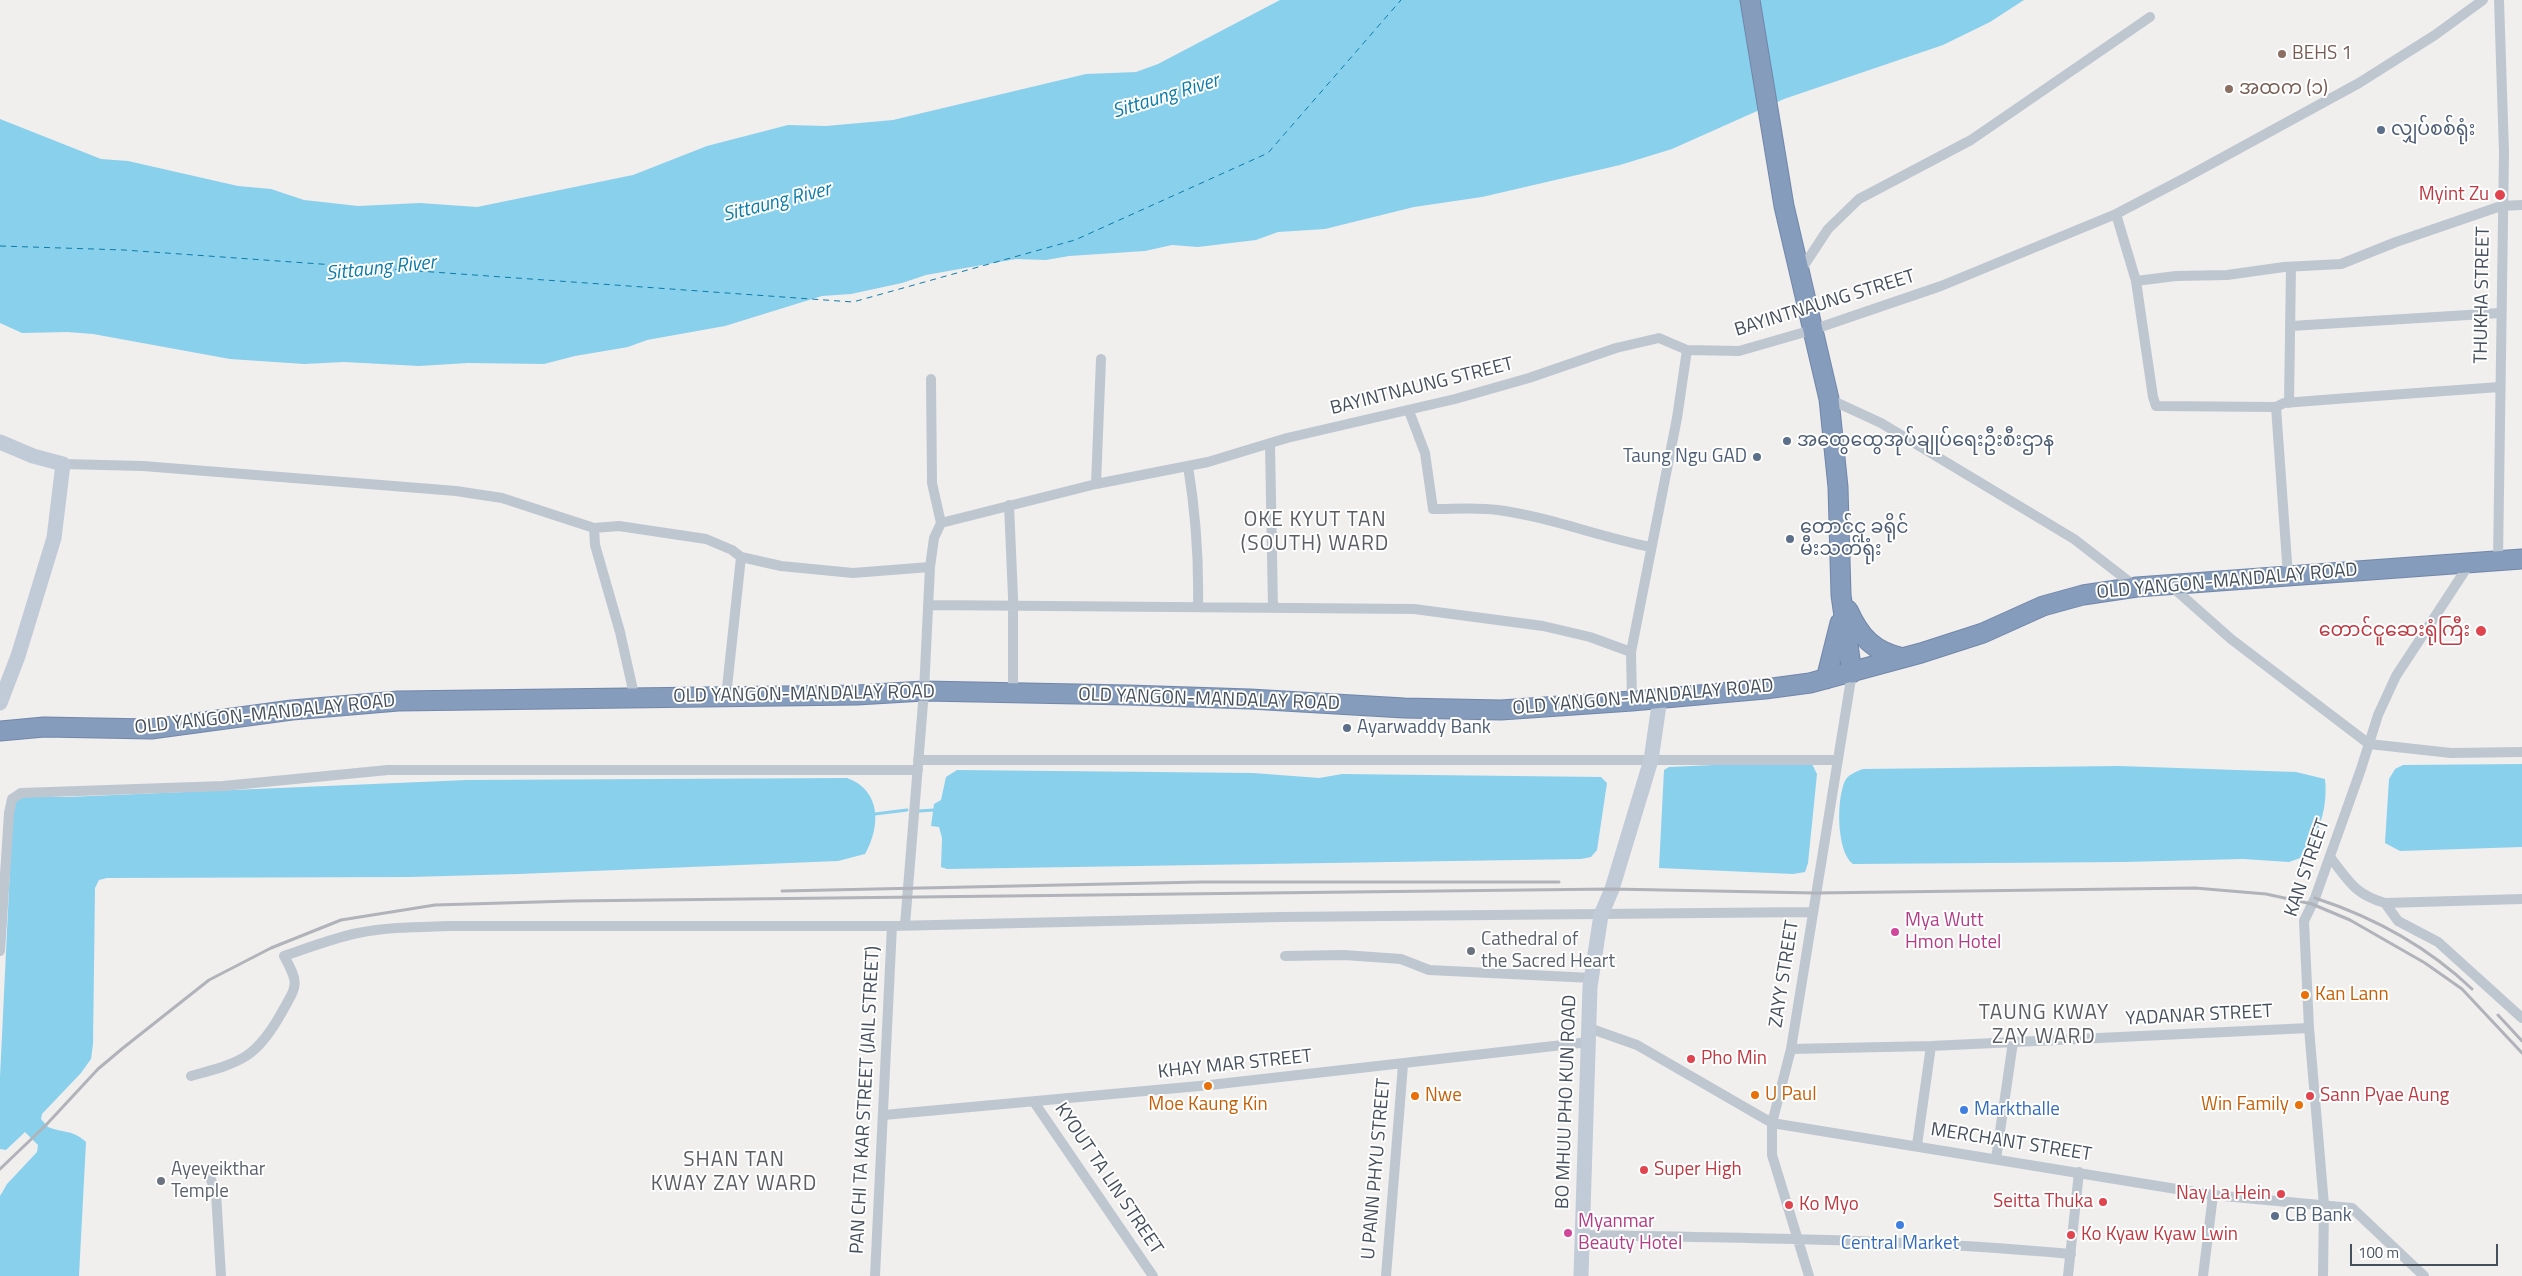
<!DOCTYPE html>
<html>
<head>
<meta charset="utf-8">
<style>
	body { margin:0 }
	#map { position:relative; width:2522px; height:1276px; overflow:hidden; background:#f1eeee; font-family:"Titillium Web",sans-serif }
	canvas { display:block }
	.scale { position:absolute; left:2350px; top:1244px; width:148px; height:22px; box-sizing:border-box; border:2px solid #46505c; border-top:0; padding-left:6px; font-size:15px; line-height:18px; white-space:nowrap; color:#46505c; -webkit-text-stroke:4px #fff; paint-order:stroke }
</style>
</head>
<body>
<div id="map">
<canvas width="2522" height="1276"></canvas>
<div class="scale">100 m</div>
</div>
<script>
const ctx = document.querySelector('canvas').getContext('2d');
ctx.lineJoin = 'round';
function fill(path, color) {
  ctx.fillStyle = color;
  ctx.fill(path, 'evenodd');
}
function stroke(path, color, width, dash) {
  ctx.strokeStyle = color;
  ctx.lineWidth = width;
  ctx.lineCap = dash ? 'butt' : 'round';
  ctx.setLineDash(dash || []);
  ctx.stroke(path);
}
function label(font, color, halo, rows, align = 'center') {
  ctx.font = font + ' "Titillium Web","Noto Sans Myanmar",sans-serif';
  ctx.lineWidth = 4;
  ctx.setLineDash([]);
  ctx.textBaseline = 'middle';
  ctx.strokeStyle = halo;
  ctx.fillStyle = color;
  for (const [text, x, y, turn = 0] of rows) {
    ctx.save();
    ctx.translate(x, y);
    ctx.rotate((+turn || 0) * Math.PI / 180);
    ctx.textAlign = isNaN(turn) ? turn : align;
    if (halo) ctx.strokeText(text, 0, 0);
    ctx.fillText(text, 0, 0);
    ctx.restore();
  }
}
fill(new Path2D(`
	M 1280,0 L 2024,0 L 1990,22 L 1943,45 L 1784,99 L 1672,149 L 1620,165 L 1482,197 L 1414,207 L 1325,229 L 1278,232 L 1256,240 L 1198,247 L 1172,245 L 1145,251 L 1069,256 L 1046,260 L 1016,259 L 926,275 L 902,283 L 851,294 L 822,296 L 725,326 L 647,340 L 628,347 L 575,356 L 544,364 L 468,363 L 419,366 L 344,362 L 304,364 L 230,359 L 93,334 L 67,332 L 22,333 L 0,323 L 0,119 L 101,159 L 128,161 L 238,186 L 271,189 L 304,200 L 358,206 L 420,203 L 477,207 L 633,175 L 707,146 L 788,125 L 826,126 L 893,120 L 1086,74 L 1136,72 L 1158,64 Z
	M 1802,761 L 1812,764 L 1817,774 L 1808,863 L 1805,872 L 1793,874 L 1659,868 L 1664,770 L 1669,767 Z
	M 2522,764 L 2522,847 L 2400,851 L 2385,843 L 2389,779 L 2395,769 L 2403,765 Z
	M 2119,766 L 2296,772 L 2325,779 C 2328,809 2319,830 2306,856 L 2289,862 L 2243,859 L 2124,862 L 1853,864 C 1836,852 1836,796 1846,779 C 1850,774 1857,771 1863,769 Z
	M 957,770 L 1253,773 L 1319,778 L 1342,774 L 1601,777 L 1607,783 L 1597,850 L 1591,857 L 1581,859 L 947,869 L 941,867 L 942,838 L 939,827 L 931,826 L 934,804 L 941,800 L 946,777 Z
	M 847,778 C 881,790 881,826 865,854 L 838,861 L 519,874 L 410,877 L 107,878 L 99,880 L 95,888 L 93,1044 L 91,1059 L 81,1073 L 42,1114 L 41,1119 L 48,1127 C 63,1133 74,1130 86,1142 L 79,1276 L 0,1276 L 0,1196 L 7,1184 L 37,1152 L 38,1145 L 25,1132 L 6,1150 L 0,1149 L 0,1077 L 13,806 L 17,799 L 23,797 L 68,797 L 467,780 Z`), '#89d0ec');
stroke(new Path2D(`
	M 919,811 L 934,810
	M 875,814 L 907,810`), '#89d0ec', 3);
stroke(new Path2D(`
	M 0,246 L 124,250 L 853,302 L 1075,240 L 1268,153 L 1401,0`), '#0c7ca9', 1, [6, 5]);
const highway = new Path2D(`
	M 1750,0 L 1784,206 L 1829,399 L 1838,487 L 1841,595 L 1852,673
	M 1848,610 C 1860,637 1874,652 1903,658
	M 1826,679 L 1840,623
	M 0,731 L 44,727 L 151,729 L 292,710 L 398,701 L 857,695 L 924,691 L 1128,695 L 1250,699 L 1404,708 L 1501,710 L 1632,701 L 1765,689 L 1810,683 L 1921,653 L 1983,633 L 2043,606 L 2083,595 L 2137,587 L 2522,559`);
stroke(highway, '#7187a9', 21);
stroke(new Path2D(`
	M 2116,214 L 2136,281 L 2153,397 L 2156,406 L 2276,407 L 2284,403 L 2335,399 L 2499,387
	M 1799,273 L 1828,229 L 1859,199 L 1971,140 L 2150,17
	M 2136,281 L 2176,276 L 2227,275 L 2284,267 L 2341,264 L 2396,242 L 2501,206 L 2522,205
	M 2291,326 L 2500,313
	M 1829,399 L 1881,423 L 2074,539 L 2136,587
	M 2289,403 L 2291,267
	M 2276,407 L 2288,576
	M 1409,411 L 1425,453 L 1433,509 C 1454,509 1477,507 1498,510 C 1550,517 1599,537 1651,547
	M 1270,444 L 1273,608
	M 63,464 L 143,466 L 456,491 L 502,498 L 594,528 L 619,526 L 706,539 L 732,550 L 741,557 L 781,566 L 853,573 L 930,567
	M 1188,466 C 1196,515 1199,558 1198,607
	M 1096,484 L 1101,359
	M 1009,505 L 1013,597 L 1013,694
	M 941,523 L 1096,484 L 1208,462 L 1287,438 L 1455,399 L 1529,378 L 1616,348 L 1659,338 L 1687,350 L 1739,351 L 1812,330 L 1941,286 L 2116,214 L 2185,178 L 2359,83 L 2435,35 L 2483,0
	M 594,528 L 595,545 L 620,632 L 635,699
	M 2498,561 L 2504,152 L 2499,0
	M 2170,585 L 2231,639 L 2369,744 L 2451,753 L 2522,752
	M 928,605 L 1414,609 L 1543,626 L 1590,637 L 1631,652
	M 726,697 L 741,557
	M 1632,701 L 1631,652 L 1677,418 L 1687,350
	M 918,760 L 1837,760
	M 2330,857 C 2349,881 2354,894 2385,903 L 2522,899
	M 2385,903 L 2398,921 L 2438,942 L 2522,1018
	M 905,925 L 924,691 L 930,567 L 934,538 L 941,523 L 932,483 L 931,379
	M 0,951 L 9,813 L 12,799 L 21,793 L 223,786 L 388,770 L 918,770
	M 1285,956 L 1344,955 L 1401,959 L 1429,970 L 1592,978
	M 1589,1028 L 1637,1045 L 1772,1123 L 2213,1195 L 2352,1208 L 2424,1276
	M 1791,1049 L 1931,1046 L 2309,1028
	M 191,1076 C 241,1062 256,1059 282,1012 C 297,985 300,985 284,956 C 308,948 333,938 358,933 C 388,927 418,927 448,926 L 892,926 L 1280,917 L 1812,912
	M 1034,1102 L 1153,1276
	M 884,1115 L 1210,1085 L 1589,1042
	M 1917,1145 L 1931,1046
	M 1996,1159 L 2013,1042
	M 208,1172 L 216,1193 L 221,1276
	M 1583,1235 C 1746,1238 1908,1239 2071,1254
	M 875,1276 L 892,926
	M 1386,1276 L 1403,1065
	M 1809,1276 L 1772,1155 L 1772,1123 L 1791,1049 L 1852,673
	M 2068,1276 L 2079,1172
	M 2203,1276 L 2213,1195
	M 2323,1276 L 2324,1205 L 2309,1028 L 2304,921 L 2315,898 L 2361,769 L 2378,715 L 2396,676 L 2470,563`), '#bec7d0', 10);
stroke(new Path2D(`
	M 0,442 L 33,456 L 63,464 L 54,538 L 18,656 L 0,703
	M 1581,1276 L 1590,987 L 1601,915 L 1612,889 L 1651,760 L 1660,698`), '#c1cad7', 15);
stroke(highway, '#859cbd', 19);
stroke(new Path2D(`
	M 782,891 L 1201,882 L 1559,882
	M 2315,898 C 2373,917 2427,946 2472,989
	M 2498,1015 L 2522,1041
	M 0,1169 L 46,1125 L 98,1069 L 123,1048 L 209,980 L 271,948 L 341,920 L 435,905 L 571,901 L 1612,889 L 1815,893 L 2195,888 L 2266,894 L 2312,904 L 2350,920 L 2425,963 L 2462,989 L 2522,1053`), '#b0b3b9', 3);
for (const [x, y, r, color] of [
	[2282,54,5,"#8d6e63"],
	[2229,89,5,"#8d6e63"],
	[2381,130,5,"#5c6f8a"],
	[2500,195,6,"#e0444e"],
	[1787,441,5,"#5c6f8a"],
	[1757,457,5,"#5c6f8a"],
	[1790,539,5,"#5c6f8a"],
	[2481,631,6,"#e0444e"],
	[1347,728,5,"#5c6f8a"],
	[1895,932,5,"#d1479c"],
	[1471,951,5,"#6b7280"],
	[2305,995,5,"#e8710a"],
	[1691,1059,5,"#e0444e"],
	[1208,1086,5,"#e8710a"],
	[1755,1095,5,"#e8710a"],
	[1415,1096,5,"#e8710a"],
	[2310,1096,5,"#e0444e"],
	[2299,1105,5,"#e8710a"],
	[1964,1110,5,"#3f7fe0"],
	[1644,1170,5,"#e0444e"],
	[161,1181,5,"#6b7280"],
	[2281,1194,5,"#e0444e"],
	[2103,1202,5,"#e0444e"],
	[1789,1205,5,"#e0444e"],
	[2275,1216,5,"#5c6f8a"],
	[1900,1225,5,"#3f7fe0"],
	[1568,1233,5,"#d1479c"],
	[2071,1235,5,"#e0444e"]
]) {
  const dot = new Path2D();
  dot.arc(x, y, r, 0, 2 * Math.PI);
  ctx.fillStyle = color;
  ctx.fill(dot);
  stroke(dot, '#fff', 2);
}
label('19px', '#785e54', '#fff', [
	["BEHS 1",2292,54],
	["အထက (၁)",2239,89]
], 'left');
label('19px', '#4e5e75', '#fff', [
	["လျှပ်စစ်ရုံး",2391,130],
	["အထွေထွေအုပ်ချုပ်ရေးဦးစီးဌာန",1797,441],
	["Taung Ngu GAD",1747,457,"right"],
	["တောင်ငူ ခရိုင်",1800,528],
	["မီးသတ်ရုံး",1800,550],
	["Ayarwaddy Bank",1357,728],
	["CB Bank",2285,1216]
], 'left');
label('19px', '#be3a42', '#fff', [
	["Myint Zu",2489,195,"right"],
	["တောင်ငူဆေးရုံကြီး",2470,631,"right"],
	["Pho Min",1701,1059],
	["Sann Pyae Aung",2320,1096],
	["Super High",1654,1170],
	["Nay La Hein",2271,1194,"right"],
	["Seitta Thuka",2093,1202,"right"],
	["Ko Myo",1799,1205],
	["Ko Kyaw Kyaw Lwin",2081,1235]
], 'left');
label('19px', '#46505c', '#fff', [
	["THUKHA STREET",2483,295,-89],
	["BAYINTNAUNG STREET",1825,304,-17],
	["BAYINTNAUNG STREET",1422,387,-14],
	["OLD YANGON-MANDALAY ROAD",2227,582,-5],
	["OLD YANGON-MANDALAY ROAD",804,695,-1],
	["OLD YANGON-MANDALAY ROAD",1643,698,-5],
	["OLD YANGON-MANDALAY ROAD",1209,700,2],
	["OLD YANGON-MANDALAY ROAD",265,715,-6],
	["KAN STREET",2308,868,-71],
	["ZAYY STREET",1785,974,-81],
	["YADANAR STREET",2199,1016,-3],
	["KHAY MAR STREET",1235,1065,-6],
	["PAN CHI TA KAR STREET (JAIL STREET)",866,1100,-87],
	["BO MHUU PHO KUN ROAD",1567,1102,-88],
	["MERCHANT STREET",2011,1143,9],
	["U PANN PHYU STREET",1377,1169,-85],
	["KYOUT TA LIN STREET",1108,1179,56]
]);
label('19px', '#b23c85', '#fff', [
	["Mya Wutt",1905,921],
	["Hmon Hotel",1905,943],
	["Myanmar",1578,1222],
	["Beauty Hotel",1578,1244]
], 'left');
label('19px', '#5b616d', '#fff', [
	["Cathedral of",1481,940],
	["the Sacred Heart",1481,962],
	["Ayeyeikthar",171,1170],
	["Temple",171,1192]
], 'left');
label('19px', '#c56008', '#fff', [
	["Kan Lann",2315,995],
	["U Paul",1765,1095],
	["Nwe",1425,1096],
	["Moe Kaung Kin",1208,1105,"center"],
	["Win Family",2289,1105,"right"]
], 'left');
label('19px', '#366cbe', '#fff', [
	["Markthalle",1974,1110],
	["Central Market",1900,1244,"center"]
], 'left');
label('italic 20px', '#0c7ca9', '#fff', [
	["Sittaung River",1166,97,-17],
	["Sittaung River",777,203,-14],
	["Sittaung River",381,269,-6]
]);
ctx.letterSpacing = '1px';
label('21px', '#5b5e63', '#fff', [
	["OKE KYUT TAN",1315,521],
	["(SOUTH) WARD",1315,545],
	["TAUNG KWAY",2044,1014],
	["ZAY WARD",2044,1038],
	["SHAN TAN",734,1161],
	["KWAY ZAY WARD",734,1185]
]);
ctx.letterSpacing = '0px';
</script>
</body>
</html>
